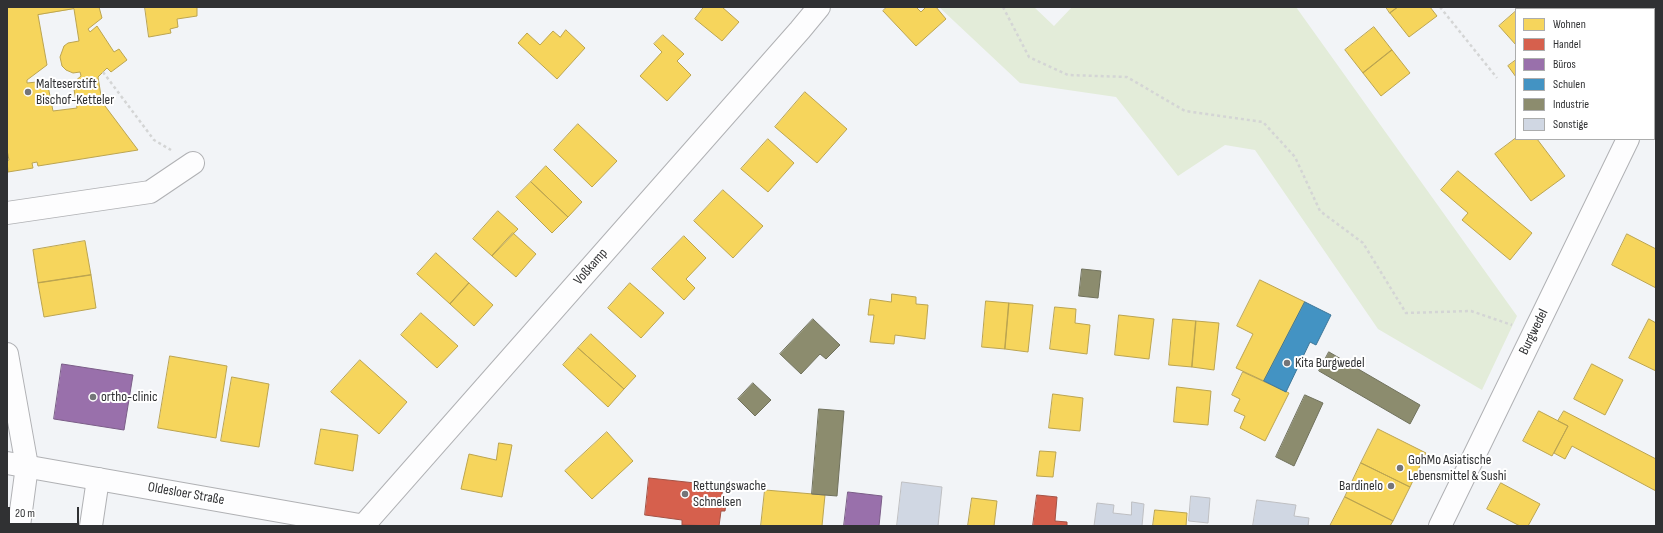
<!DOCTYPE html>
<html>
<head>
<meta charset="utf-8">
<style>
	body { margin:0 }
	#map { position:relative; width:1663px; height:533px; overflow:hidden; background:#f2f4f7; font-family:"Sofia Sans Condensed",sans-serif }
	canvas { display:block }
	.frame { position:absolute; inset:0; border:8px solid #303133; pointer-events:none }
	.legend { position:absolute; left:1515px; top:8px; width:140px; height:132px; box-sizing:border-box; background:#fff; border:1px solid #acadad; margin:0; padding:5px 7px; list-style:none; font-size:12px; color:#303133 }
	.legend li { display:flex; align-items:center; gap:8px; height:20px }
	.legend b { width:20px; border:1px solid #acadad }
	.scale { position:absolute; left:8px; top:507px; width:71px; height:18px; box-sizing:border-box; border:2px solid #303133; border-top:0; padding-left:5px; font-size:12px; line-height:14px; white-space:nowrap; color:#303133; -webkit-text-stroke:3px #fff; paint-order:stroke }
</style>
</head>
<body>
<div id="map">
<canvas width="1663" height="533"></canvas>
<div class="frame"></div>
<ul class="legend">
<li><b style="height:11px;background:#f6d55c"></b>Wohnen</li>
<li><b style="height:11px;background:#d6604d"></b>Handel</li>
<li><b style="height:11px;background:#9970ab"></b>Büros</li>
<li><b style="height:11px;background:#4393c3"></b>Schulen</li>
<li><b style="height:11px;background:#8c8c6e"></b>Industrie</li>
<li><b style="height:11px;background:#d0d7e3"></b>Sonstige</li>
</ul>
<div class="scale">20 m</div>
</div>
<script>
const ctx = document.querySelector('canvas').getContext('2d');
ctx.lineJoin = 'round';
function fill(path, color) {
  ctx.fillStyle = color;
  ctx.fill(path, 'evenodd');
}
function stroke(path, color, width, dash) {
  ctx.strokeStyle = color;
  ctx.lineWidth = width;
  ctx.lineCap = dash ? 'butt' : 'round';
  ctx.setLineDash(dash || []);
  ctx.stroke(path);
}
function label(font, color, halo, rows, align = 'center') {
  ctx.font = font + ' "Sofia Sans Condensed",sans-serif';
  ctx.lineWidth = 4;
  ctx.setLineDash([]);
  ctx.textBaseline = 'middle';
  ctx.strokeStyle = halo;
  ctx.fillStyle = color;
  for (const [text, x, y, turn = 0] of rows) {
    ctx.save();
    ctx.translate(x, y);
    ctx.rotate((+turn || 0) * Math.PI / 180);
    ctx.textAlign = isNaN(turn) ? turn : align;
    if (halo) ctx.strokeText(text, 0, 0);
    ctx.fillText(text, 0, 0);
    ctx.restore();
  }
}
fill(new Path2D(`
	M 939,7 L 1034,7 L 1054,26 L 1072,7 L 1296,7 L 1517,316 L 1482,390 L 1378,329 L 1255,150 L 1225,145 L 1178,176 L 1116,97 L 1020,83 Z`), '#e3ecd9');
const homes = new Path2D(`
	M 7,7 L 99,7 L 102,18 L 88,29 L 90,32 L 97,26 L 114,52 L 119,49 L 127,60 L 111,72 L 107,68 L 98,77 L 102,102 L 138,150 L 38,166 L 37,162 L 32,163 L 33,168 L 8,172 L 7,161 L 9,160 L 7,150 ZM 74,9 L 79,41 L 68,43 L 64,46 L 60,57 L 62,66 L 66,70 L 73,73 L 80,72 L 81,76 L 73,83 L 77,108 L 53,111 L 47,81 L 27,83 L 27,80 L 47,65 L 38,15 Z
	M 145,7 L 197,7 L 197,16 L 177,19 L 178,27 L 170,29 L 171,33 L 149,37 Z
	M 704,7 L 722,7 L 739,22 L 722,41 L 695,19 Z
	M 887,7 L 916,7 L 921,12 L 926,7 L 936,7 L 946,19 L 916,46 L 883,11 Z
	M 1386,7 L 1398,7 L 1390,13 Z
	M 1398,7 L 1430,7 L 1437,16 L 1409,37 L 1390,13 Z
	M 1516,11 L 1516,45 L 1499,26 Z
	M 1374,27 L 1392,50 L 1363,73 L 1345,50 Z
	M 566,30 L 585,48 L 557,79 L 518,43 L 527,33 L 540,45 L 553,31 L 560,37 Z
	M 663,35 L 684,54 L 677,61 L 691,75 L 667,101 L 640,76 L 662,52 L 654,44 Z
	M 1392,50 L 1410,73 L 1381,96 L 1363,73 Z
	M 1516,60 L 1516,77 L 1508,66 Z
	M 805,92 L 847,129 L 817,163 L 775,127 Z
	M 578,124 L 617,161 L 592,187 L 554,150 Z
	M 1516,138 L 1537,139 L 1565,176 L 1531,201 L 1495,154 Z
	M 768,139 L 794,163 L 768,192 L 741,169 Z
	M 546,166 L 582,202 L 568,217 L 531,182 Z
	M 1458,171 L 1532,233 L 1510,260 L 1462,220 L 1468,213 L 1441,190 Z
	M 531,182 L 568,217 L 552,233 L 516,197 Z
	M 723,190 L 763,226 L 733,258 L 694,221 Z
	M 498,211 L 518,229 L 492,256 L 473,239 Z
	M 513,233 L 536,254 L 516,277 L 492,256 Z
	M 1627,234 L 1656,249 L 1656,288 L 1612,265 Z
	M 684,236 L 706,258 L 686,279 L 695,288 L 684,300 L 652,269 Z
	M 85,241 L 91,275 L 38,283 L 33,250 Z
	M 436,253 L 469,283 L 450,304 L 417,274 Z
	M 91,275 L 96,308 L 44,317 L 38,283 Z
	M 1260,280 L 1305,302 L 1264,381 L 1236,368 L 1253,334 L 1237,326 Z
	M 469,283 L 493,305 L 474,326 L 450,304 Z
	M 630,283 L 664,313 L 641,338 L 608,308 Z
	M 892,294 L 916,297 L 916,304 L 928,305 L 925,339 L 895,335 L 894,344 L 870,342 L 874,315 L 868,315 L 870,299 L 891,302 Z
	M 986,301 L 1009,303 L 1005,349 L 982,347 Z
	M 1009,303 L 1033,305 L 1028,352 L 1005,349 Z
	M 1055,307 L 1076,309 L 1075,323 L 1090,325 L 1087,354 L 1050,349 Z
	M 421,313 L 458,346 L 437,368 L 401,335 Z
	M 1119,315 L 1154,319 L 1149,359 L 1115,355 Z
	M 1173,319 L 1196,321 L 1192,367 L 1169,365 Z
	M 1649,319 L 1656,323 L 1656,371 L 1629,358 Z
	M 1196,321 L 1219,323 L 1214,370 L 1192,367 Z
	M 591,334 L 636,376 L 624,389 L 578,348 Z
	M 578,348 L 624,389 L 608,407 L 563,365 Z
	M 170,356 L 227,366 L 216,438 L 158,428 Z
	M 360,360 L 407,402 L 379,434 L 331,392 Z
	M 1592,364 L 1623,380 L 1605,415 L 1574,399 Z
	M 1243,372 L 1289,393 L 1265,441 L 1240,428 L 1245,416 L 1234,411 L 1240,399 L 1232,395 Z
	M 232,377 L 269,384 L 259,447 L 221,441 Z
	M 1177,387 L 1211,391 L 1208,425 L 1174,422 Z
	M 1053,394 L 1083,398 L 1080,431 L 1049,428 Z
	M 1539,411 L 1568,426 L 1552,456 L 1523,441 Z
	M 1564,411 L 1656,459 L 1656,491 L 1572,446 L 1565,459 L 1554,453 L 1568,426 L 1558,421 Z
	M 321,429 L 358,435 L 353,471 L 315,464 Z
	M 1378,429 L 1426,453 L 1410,487 L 1361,463 Z
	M 607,432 L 633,461 L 592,499 L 565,471 Z
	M 499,443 L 512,445 L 502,497 L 461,489 L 469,454 L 496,460 Z
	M 1040,451 L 1056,452 L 1053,477 L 1037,476 Z
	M 1361,463 L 1410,487 L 1393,521 L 1345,497 Z
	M 1501,483 L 1540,504 L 1528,526 L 1520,526 L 1487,509 Z
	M 765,490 L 825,495 L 822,526 L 761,526 Z
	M 1345,497 L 1393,521 L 1390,526 L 1330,526 Z
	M 972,498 L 997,501 L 994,526 L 968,526 Z
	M 1155,510 L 1187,513 L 1186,526 L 1153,526 Z`);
fill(homes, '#f6d55c');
stroke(homes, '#bba450', 1);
const shops = new Path2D(`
	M 649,478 L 723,486 L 721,502 L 726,503 L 725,511 L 721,511 L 719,526 L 682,525 L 682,520 L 645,515 Z
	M 1037,495 L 1057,497 L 1055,521 L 1067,522 L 1067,526 L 1033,526 Z`);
fill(shops, '#d6604d');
stroke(shops, '#a45245', 1);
const offices = new Path2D(`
	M 62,364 L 133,375 L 124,430 L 54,419 Z
	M 848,492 L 882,496 L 879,526 L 844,526 Z`);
fill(offices, '#9970ab');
stroke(offices, '#7a5d87', 1);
const schools = new Path2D(`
	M 1305,302 L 1331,315 L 1316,345 L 1310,342 L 1286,392 L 1264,381 Z`);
fill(schools, '#4393c3');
stroke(schools, '#3d7698', 1);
const industry = new Path2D(`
	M 1082,269 L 1101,271 L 1098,298 L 1079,296 Z
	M 813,319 L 840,345 L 826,359 L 820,354 L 801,374 L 780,354 Z
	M 1329,352 L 1420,405 L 1410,424 L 1319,371 Z
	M 753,383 L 771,400 L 755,416 L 738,399 Z
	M 1305,395 L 1323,403 L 1294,466 L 1276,457 Z
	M 819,409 L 844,411 L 837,496 L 812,494 Z`);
fill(industry, '#8c8c6e');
stroke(industry, '#70715c', 1);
const building = new Path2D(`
	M 902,482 L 942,487 L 938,526 L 897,526 Z
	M 1191,496 L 1210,498 L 1208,523 L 1189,521 Z
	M 1257,500 L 1296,505 L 1294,516 L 1309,518 L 1308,526 L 1253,526 Z
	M 1132,502 L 1144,504 L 1142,526 L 1094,526 L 1097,503 L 1114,505 L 1113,513 L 1131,515 Z`);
fill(building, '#d0d7e3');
stroke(building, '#bebfc2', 1);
const minor = new Path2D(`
	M 1654,88 L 1656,84
	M 7,213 L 150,192 L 193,163
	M 7,354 L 27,466 L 19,526
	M 91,526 L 98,479
	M 363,526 L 800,30 L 819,7
	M 1440,526 L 1628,139`);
const major = new Path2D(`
	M 7,463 L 365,526`);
stroke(minor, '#b0b1b4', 24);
stroke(major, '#b0b1b4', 24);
stroke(new Path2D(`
	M 1003,7 L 1029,57 L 1068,75 L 1127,77 L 1185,111 L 1263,122 L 1295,157 L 1320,211 L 1363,243 L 1406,313 L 1471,311 L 1512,325
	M 1440,7 L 1497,78
	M 103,72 L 154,140 L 171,150`), '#d4d5d5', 2.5, [3, 3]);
stroke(minor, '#fdfdfe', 22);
stroke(major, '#fdfdfe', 22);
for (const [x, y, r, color] of [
	[28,92,4,"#747578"],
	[1287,363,4,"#747578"],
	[93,397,4,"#747578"],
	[1400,468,4,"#747578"],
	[1391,486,4,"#747578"],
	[685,494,4,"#747578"]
]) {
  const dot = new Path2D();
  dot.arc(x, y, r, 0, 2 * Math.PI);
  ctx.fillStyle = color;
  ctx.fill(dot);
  stroke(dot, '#fff', 1.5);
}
label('14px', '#303133', '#fff', [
	["Malteserstift",36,84],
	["Bischof-Ketteler",36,100],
	["Kita Burgwedel",1295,363],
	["ortho-clinic",101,397],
	["GohMo Asiatische",1408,460],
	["Lebensmittel & Sushi",1408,476],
	["Rettungswache",693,486],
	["Schnelsen",693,502],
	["Bardinelo",1383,486,"right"]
], 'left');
label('14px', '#303133', '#fff', [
	["Voßkamp",591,267,-49],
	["Burgwedel",1534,332,-64],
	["Oldesloer Straße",186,494,10]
]);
</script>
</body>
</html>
